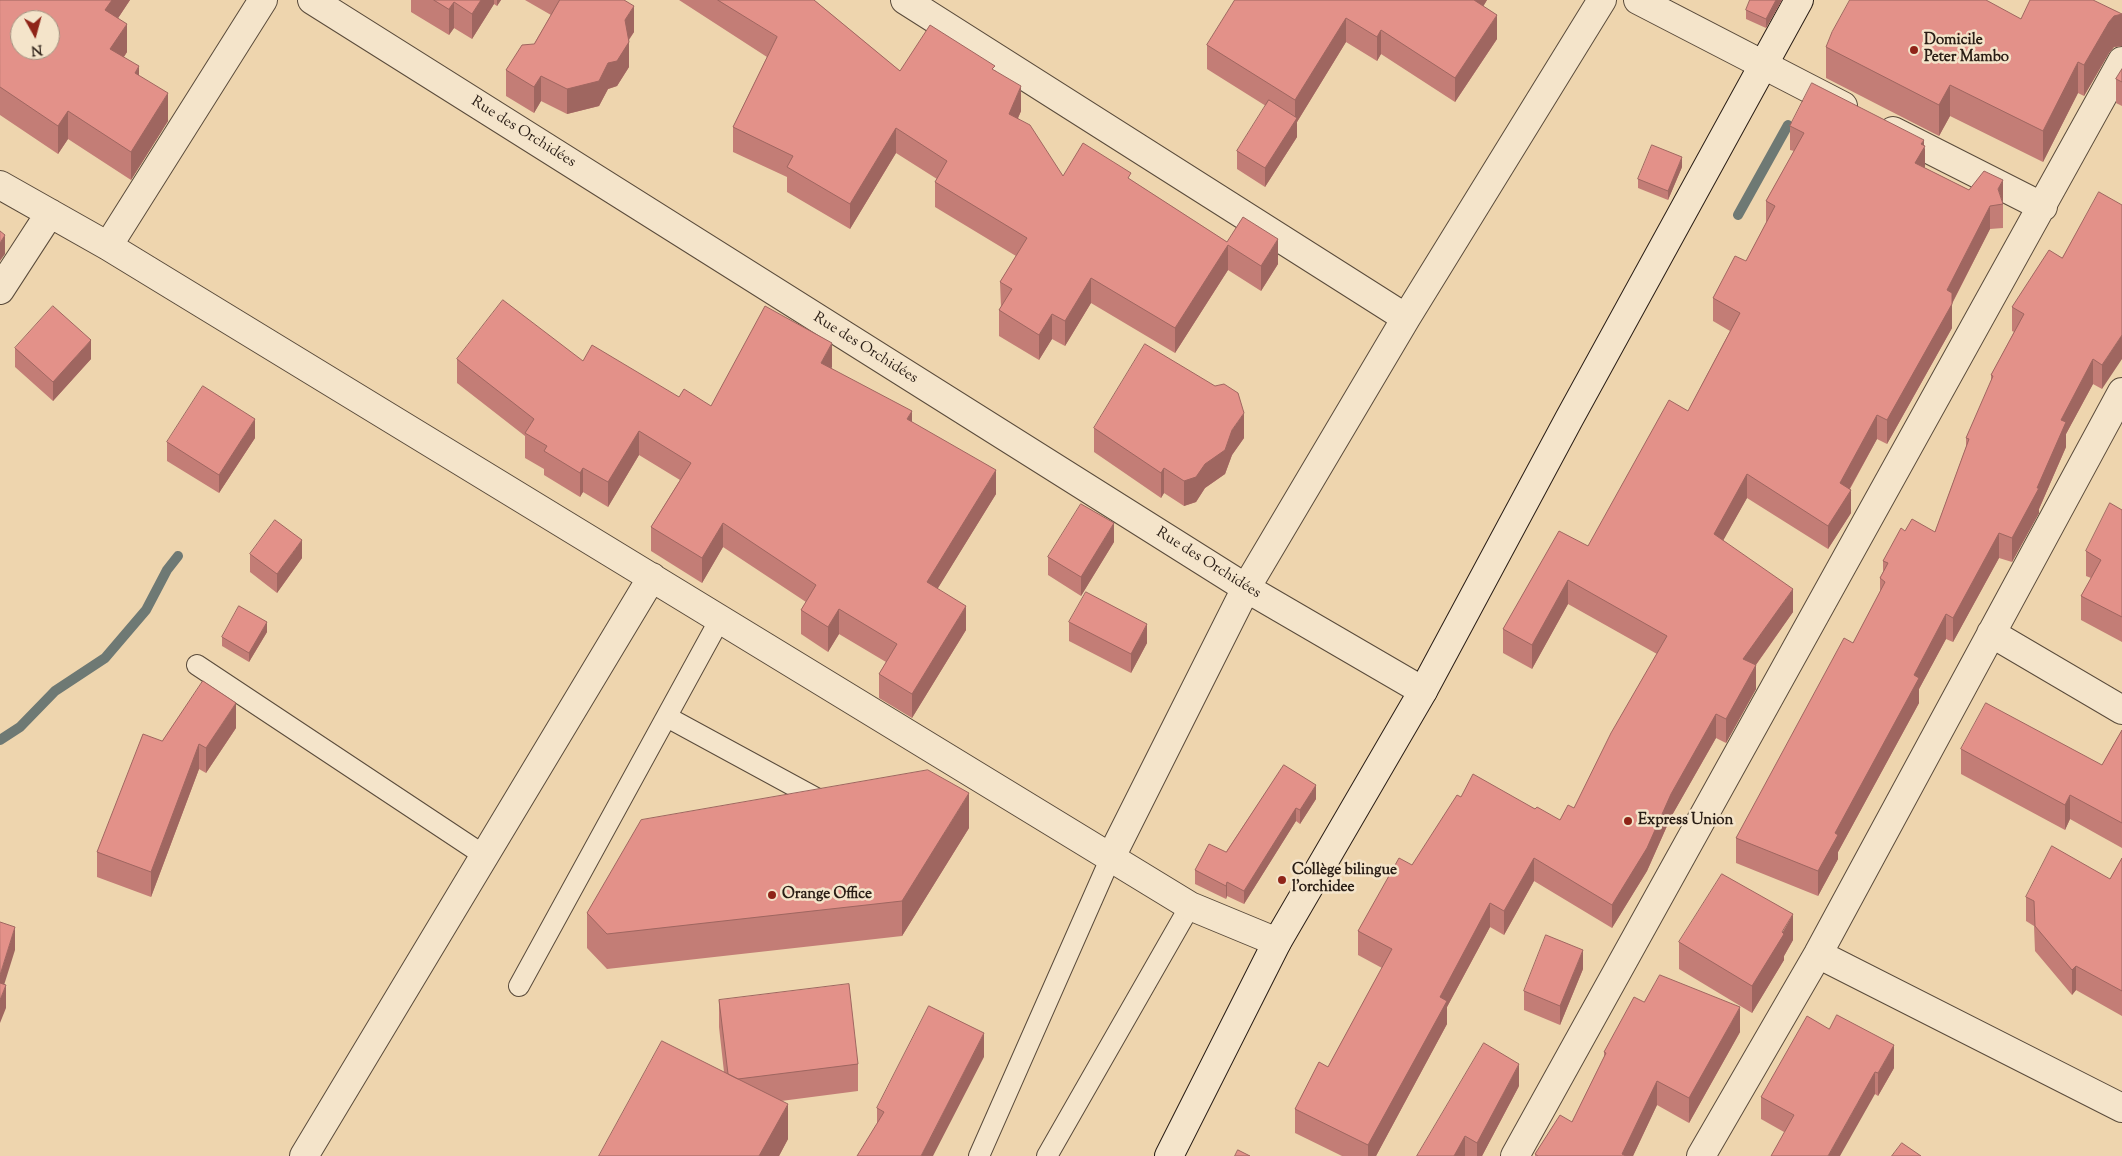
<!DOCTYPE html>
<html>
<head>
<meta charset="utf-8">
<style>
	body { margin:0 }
	#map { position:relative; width:2122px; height:1156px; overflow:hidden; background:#eed5ae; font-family:"Sorts Mill Goudy",serif }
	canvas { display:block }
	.north { position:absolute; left:10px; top:10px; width:50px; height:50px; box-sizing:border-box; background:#f4e4ca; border:1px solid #a39482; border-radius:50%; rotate:173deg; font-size:14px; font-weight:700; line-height:20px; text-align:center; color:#291d15 }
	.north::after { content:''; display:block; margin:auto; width:18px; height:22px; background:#8f2418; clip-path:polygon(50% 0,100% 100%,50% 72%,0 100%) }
</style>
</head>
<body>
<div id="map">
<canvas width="2122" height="1156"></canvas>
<div class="north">N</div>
</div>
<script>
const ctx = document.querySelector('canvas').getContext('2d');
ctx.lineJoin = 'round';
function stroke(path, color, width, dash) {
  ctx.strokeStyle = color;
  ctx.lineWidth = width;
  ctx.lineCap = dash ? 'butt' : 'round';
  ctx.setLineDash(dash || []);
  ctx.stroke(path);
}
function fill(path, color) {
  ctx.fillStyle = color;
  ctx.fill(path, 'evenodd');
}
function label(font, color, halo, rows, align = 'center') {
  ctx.font = font + ' "Sorts Mill Goudy",serif';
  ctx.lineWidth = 5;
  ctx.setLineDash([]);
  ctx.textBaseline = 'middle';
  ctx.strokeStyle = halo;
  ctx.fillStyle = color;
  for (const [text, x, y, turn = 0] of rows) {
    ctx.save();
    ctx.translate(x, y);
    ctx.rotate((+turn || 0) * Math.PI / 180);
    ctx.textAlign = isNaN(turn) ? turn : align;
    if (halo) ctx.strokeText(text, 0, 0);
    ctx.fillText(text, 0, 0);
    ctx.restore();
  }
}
stroke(new Path2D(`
	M 1738,215 L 1788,125
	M 0,740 L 20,727 L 55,691 L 105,658 L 146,610 L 167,570 L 178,556`), '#6e7974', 10);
const lane = new Path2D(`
	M 197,665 L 485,856
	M 667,717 L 827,804
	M 519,986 L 720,619
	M 979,1156 L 1111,857
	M 1047,1156 L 1190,906`);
const street = new Path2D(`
	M 312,0 L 1246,588 L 1423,691
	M 905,0 L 1406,318
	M 1638,0 L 1843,106
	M 1893,131 L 2043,207
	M 0,185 L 108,246 L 1190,906 L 1277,942
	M 108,246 L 263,0
	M 0,290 L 50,213
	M 1991,633 L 2122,710
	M 1111,857 L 1246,588 L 1406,318 L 1602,0
	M 1818,954 L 2122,1108
	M 304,1156 L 652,577
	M 1515,1156 L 2122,61
	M 1701,1156 L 1818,954 L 2122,392`);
const secondary = new Path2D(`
	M 1169,1156 L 1277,942 L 1423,691 L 1569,419 L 1799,0`);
stroke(lane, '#5a4b3b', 22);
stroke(street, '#5a4b3b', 30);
stroke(secondary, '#291d15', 30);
stroke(lane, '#f4e4ca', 20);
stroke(street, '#f4e4ca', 28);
stroke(secondary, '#f4e4ca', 28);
fill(new Path2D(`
	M 0,0 L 130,0 L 118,18 L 127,52 L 124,57 L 139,76 L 168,121 L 131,180 L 68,139 L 58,154 L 0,115 Z
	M 411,0 L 501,0 L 497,6 L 494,4 L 472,39 L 454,28 L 449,35 L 411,12 Z
	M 525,0 L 624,0 L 634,32 L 629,40 L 629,67 L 617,86 L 608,89 L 599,106 L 567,114 L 541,101 L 534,113 L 506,96 L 506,70 L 534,44 L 551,15 Z
	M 679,0 L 814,0 L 900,71 L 995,70 L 1021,111 L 1018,118 L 1063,176 L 1131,180 L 1227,242 L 1278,264 L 1261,291 L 1228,270 L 1175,353 L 1091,303 L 1065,346 L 1052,339 L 1039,360 L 999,336 L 999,310 L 1001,307 L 1000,282 L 1016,256 L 935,207 L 935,182 L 937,179 L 896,153 L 850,229 L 787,192 L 787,177 L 733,152 L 733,127 L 767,57 Z
	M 1235,0 L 1487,0 L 1483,6 L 1497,39 L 1455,102 L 1381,54 L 1377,61 L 1346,42 L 1297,122 L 1297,137 L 1265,187 L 1237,169 L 1237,151 L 1266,106 L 1207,69 L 1207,45 Z
	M 1750,0 L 1782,0 L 1766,28 L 1746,19 L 1746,10 Z
	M 2122,14 L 2122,46 L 2114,47 L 2109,53 L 2084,96 L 2078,93 L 2043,162 L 1950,116 L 1939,136 L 1826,78 L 1826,47 L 2021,19 Z
	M 2122,69 L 2122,106 L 2116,103 L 2116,79 Z
	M 1790,126 L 1924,145 L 1925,168 L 1969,190 L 2003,202 L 2003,228 L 1990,229 L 1952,304 L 1952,328 L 1887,444 L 1877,439 L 1850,489 L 1851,513 L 1828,549 L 1747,498 L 1723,540 L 1793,612 L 1756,665 L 1756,689 L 1726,743 L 1716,738 L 1671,817 L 1647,871 L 1612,928 L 1534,881 L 1504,935 L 1490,927 L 1447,1007 L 1447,1024 L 1376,1156 L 1342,1156 L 1295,1133 L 1295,1109 L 1328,1067 L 1382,968 L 1358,955 L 1358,931 L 1412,865 L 1461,797 L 1535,809 L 1560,820 L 1574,808 L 1657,654 L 1568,604 L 1532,669 L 1503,653 L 1503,629 L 1588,546 L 1688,411 L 1730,331 L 1713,321 L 1713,298 L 1746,261 L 1766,223 L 1766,201 L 1794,151 L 1790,150 Z
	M 1682,167 L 1668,200 L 1638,188 L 1638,179 Z
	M 2122,205 L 2102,389 L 2093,384 L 2066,434 L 2066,447 L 2039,509 L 2039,513 L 2012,562 L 1999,558 L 1953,642 L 1946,639 L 1919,689 L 1919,703 L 1838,852 L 1838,859 L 1818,896 L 1736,863 L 1736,838 L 1853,643 L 1880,592 L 1880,578 L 1883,572 L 1883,561 L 1905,531 L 1935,532 L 1966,447 L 1966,438 L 1991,382 L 1991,375 L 2014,332 L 2012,331 L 2012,307 L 2062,258 Z
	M 15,348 L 91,359 L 53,401 L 15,367 Z
	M 457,359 L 583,361 L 679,397 L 711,406 L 832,367 L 831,368 L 912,422 L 996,494 L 937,589 L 966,630 L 912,718 L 879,698 L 879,674 L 886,662 L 839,634 L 828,652 L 801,634 L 801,610 L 806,602 L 723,547 L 702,583 L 651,551 L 651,527 L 680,480 L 639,455 L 608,507 L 583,492 L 580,497 L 544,475 L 544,469 L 525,458 L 525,436 L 457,383 Z
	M 1094,428 L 1244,438 L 1232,455 L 1225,474 L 1205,488 L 1196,502 L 1184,506 L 1164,493 L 1161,498 L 1094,452 Z
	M 255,438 L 219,493 L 167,461 L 167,442 Z
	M 2122,510 L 2122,642 L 2081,620 L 2081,596 L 2091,578 L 2086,576 L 2086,551 Z
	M 1114,542 L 1081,596 L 1048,575 L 1048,557 Z
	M 250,554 L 302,558 L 277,593 L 250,572 Z
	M 1069,622 L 1147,643 L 1131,673 L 1069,641 Z
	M 267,632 L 249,662 L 222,646 L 222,637 Z
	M 236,728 L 206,773 L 199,769 L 151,897 L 97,877 L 97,852 L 162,741 Z
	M 2122,730 L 2122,848 L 2070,819 L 2065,830 L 1961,774 L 1961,749 L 2102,765 Z
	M 1284,765 L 1316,799 L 1300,824 L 1296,821 L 1244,904 L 1227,896 L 1226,899 L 1195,884 L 1195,870 L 1226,852 Z
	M 969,828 L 902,936 L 607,969 L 587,948 L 587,913 Z
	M 2122,858 L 2122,1016 L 2076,990 L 2072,995 L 2035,951 L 2034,926 L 2026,921 L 2026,897 L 2110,879 Z
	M 1793,940 L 1784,956 L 1784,960 L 1752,1013 L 1679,969 L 1679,942 Z
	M 1583,969 L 1560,1025 L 1524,1010 L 1524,991 Z
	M 719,1000 L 858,1064 L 858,1091 L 781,1101 L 788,1139 L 779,1156 L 599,1156 L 724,1072 L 719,1027 Z
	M 1644,1002 L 1740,1032 L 1689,1123 L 1657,1105 L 1633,1156 L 1535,1156 L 1535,1154 L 1572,1122 L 1604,1057 L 1604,1052 Z
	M 984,1057 L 877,1124 L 877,1108 Z
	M 1894,1068 L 1878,1096 L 1875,1094 L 1784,1132 L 1761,1119 L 1761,1097 Z
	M 1519,1086 L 1482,1156 L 1417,1156 Z`), '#c37d76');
fill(new Path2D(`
	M 112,0 L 130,0 L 105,38 L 105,10 Z
	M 481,0 L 494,0 L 494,4 L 472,39 L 472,14 Z
	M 497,0 L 501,0 L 497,6 Z
	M 1473,0 L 1487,0 L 1473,24 Z
	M 1776,0 L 1782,0 L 1766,28 L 1766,19 Z
	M 454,2 L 454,28 L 449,35 L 449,9 Z
	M 634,6 L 634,32 L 625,45 L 625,20 Z
	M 2122,14 L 2122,46 L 2114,47 L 2109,53 L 2084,96 L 2084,65 L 2109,22 L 2114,16 Z
	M 1497,15 L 1497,39 L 1455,102 L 1455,78 Z
	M 1346,18 L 1346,42 L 1297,122 L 1297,137 L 1265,187 L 1265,168 L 1295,121 L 1295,100 Z
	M 127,24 L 127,52 L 110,77 L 110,49 Z
	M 1381,30 L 1381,54 L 1377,61 L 1377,37 Z
	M 629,42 L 629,67 L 617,86 L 608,89 L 599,106 L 567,114 L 567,89 Z
	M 2078,62 L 2078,93 L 2043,162 L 2043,131 Z
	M 139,66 L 139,95 L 135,73 Z
	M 541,76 L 541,101 L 534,113 L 534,87 Z
	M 1950,85 L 1950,116 L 1939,136 L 1939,105 Z
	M 1021,86 L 1021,111 L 1009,139 L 1009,114 Z
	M 168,93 L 168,121 L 131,180 L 131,152 Z
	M 68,111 L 68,139 L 58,154 L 58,126 Z
	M 896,128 L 896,153 L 850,229 L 850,204 Z
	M 1924,140 L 1924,149 L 1925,146 L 1925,170 L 1915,163 L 1921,144 Z
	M 1682,157 L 1682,167 L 1668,200 L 1668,191 Z
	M 2003,180 L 2003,204 L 1998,189 Z
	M 1990,206 L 1990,229 L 1949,309 L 1952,304 L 1952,328 L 1887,444 L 1887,420 L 1947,290 Z
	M 5,235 L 5,254 L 0,261 L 0,243 Z
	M 1278,239 L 1278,264 L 1261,291 L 1261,266 Z
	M 1228,245 L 1228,270 L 1175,353 L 1175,328 Z
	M 1091,278 L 1091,303 L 1065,346 L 1065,321 Z
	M 1052,314 L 1052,339 L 1039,360 L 1039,335 Z
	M 2122,335 L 2122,359 L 2102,389 L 2102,365 Z
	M 91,340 L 91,359 L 53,401 L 53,382 Z
	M 832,343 L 832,367 L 821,387 L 821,363 Z
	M 2093,359 L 2093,384 L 2066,434 L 2066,447 L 2039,509 L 2039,513 L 2012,562 L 2012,538 L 2037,488 L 2061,420 Z
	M 912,411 L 912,435 L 907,419 Z
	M 1244,413 L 1244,438 L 1232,455 L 1225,474 L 1205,488 L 1196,502 L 1184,506 L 1184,481 L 1205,464 L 1232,430 Z
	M 1877,415 L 1877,439 L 1840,506 L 1840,483 Z
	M 255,419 L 255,438 L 219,493 L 219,475 Z
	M 639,431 L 639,455 L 608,507 L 608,482 Z
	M 583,468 L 583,492 L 580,497 L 580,473 Z
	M 1164,468 L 1164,493 L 1161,498 L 1161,473 Z
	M 996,470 L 996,494 L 927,606 L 927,582 Z
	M 1747,474 L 1747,498 L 1714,557 L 1714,534 Z
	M 1851,490 L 1851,513 L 1828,549 L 1828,526 Z
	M 723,523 L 723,547 L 702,583 L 702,558 Z
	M 1114,523 L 1114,542 L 1081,596 L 1081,577 Z
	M 1999,533 L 1999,558 L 1953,642 L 1953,618 Z
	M 302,540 L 302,558 L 277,593 L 277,574 Z
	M 1568,580 L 1568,604 L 1532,669 L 1532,645 Z
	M 1793,589 L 1793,612 L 1743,683 L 1743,659 Z
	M 966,606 L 966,630 L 912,718 L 912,694 Z
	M 839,609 L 839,634 L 828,652 L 828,627 Z
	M 1946,614 L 1946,639 L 1919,689 L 1919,703 L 1838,852 L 1838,859 L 1818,896 L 1818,871 L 1835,833 L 1914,675 Z
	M 267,622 L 267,632 L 249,662 L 249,653 Z
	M 1147,624 L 1147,643 L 1131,673 L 1131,654 Z
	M 1756,665 L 1756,689 L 1726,743 L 1726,719 Z
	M 236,703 L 236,728 L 206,773 L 206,748 Z
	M 1716,714 L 1716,738 L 1671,817 L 1647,871 L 1612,928 L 1612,905 L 1671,794 Z
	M 199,744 L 199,769 L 151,897 L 151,872 Z
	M 1316,785 L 1316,799 L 1300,824 L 1300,810 Z
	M 969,793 L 969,828 L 902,936 L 902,901 Z
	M 2070,795 L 2070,819 L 2065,830 L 2065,805 Z
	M 1296,808 L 1296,821 L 1244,904 L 1244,891 Z
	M 1534,858 L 1534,881 L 1504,935 L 1504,911 Z
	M 1227,882 L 1227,896 L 1226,899 L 1226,886 Z
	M 1490,903 L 1490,927 L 1447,1007 L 1447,1024 L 1376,1156 L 1368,1156 L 1368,1145 L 1440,997 Z
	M 1793,914 L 1793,940 L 1784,956 L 1784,960 L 1752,1013 L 1752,986 Z
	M 15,927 L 15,950 L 0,998 L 0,975 Z
	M 1583,950 L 1583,969 L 1560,1025 L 1560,1006 Z
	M 2076,966 L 2076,990 L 2072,995 L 2072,970 Z
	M 6,985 L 6,1008 L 0,1023 L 0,1000 Z
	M 1740,1007 L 1740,1032 L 1689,1123 L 1689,1098 Z
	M 984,1033 L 984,1057 L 933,1156 L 921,1156 Z
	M 1894,1045 L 1894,1068 L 1878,1096 L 1878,1073 Z
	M 1519,1064 L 1519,1086 L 1482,1156 L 1477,1156 L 1477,1143 Z
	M 1875,1072 L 1875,1094 L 1840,1156 L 1828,1156 Z
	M 1657,1081 L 1657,1105 L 1633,1156 L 1622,1156 L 1622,1154 Z
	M 788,1104 L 788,1139 L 779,1156 L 759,1156 Z
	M 1465,1136 L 1465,1156 L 1454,1156 Z`), '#9f6660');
const building = new Path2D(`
	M 0,0 L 112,0 L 105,10 L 127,24 L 110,49 L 139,66 L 135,73 L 168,93 L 131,152 L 68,111 L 58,126 L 0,87 ZM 20,20 L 50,20 L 50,50 L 20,50 Z
	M 434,0 L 481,0 L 472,14 L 454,2 L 449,9 Z
	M 560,0 L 624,0 L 634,6 L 625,20 L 629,42 L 617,61 L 608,63 L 599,81 L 567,89 L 541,76 L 534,87 L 506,70 L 522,45 L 534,44 Z
	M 718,0 L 814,0 L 900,71 L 930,25 L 995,66 L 992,69 L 1021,86 L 1009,114 L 1030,125 L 1063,176 L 1083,143 L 1131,173 L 1128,178 L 1227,242 L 1243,217 L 1278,239 L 1261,266 L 1228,245 L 1175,328 L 1091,278 L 1065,321 L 1052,314 L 1039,335 L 999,310 L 1012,289 L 1000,282 L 1027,238 L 935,182 L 947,161 L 896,128 L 850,204 L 787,167 L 793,156 L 733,127 L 777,37 Z
	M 1235,0 L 1474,0 L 1497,15 L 1455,78 L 1381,30 L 1377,37 L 1346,18 L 1295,100 L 1207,45 Z
	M 1750,0 L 1776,0 L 1766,19 L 1746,10 Z
	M 1850,0 L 1986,0 L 2021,19 L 2030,0 L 2093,0 L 2122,14 L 2114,16 L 2109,22 L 2084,65 L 2078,62 L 2043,131 L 1950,85 L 1939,105 L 1826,47 L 1832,32 Z
	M 2122,69 L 2122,82 L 2116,79 Z
	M 1812,83 L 1924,140 L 1921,144 L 1925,146 L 1915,163 L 1969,190 L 1984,171 L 2003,180 L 1998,189 L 2003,204 L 1990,206 L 1947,290 L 1952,293 L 1952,304 L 1887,420 L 1877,415 L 1840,483 L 1851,490 L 1828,526 L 1747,474 L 1714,534 L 1793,589 L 1743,659 L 1756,665 L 1726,719 L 1716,714 L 1671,794 L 1647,848 L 1612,905 L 1534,858 L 1504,911 L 1490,903 L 1440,997 L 1447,1001 L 1368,1145 L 1295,1109 L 1319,1062 L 1328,1067 L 1392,949 L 1358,931 L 1399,858 L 1412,865 L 1457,795 L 1461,797 L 1473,774 L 1535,809 L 1537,807 L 1560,820 L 1568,805 L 1574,808 L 1611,733 L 1667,636 L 1568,580 L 1532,645 L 1503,629 L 1559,531 L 1588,546 L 1669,400 L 1688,411 L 1740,313 L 1713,298 L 1735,256 L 1746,261 L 1775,206 L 1766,201 L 1804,133 L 1790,126 Z
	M 1269,100 L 1297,118 L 1265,168 L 1237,151 Z
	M 1652,145 L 1682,157 L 1668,191 L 1638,179 Z
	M 2099,192 L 2122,205 L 2122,335 L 2102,365 L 2093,359 L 2061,420 L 2066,422 L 2037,488 L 2039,488 L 2012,538 L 1999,533 L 1953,618 L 1946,614 L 1914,675 L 1919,678 L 1835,833 L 1838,835 L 1818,871 L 1736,838 L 1844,638 L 1853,643 L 1885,582 L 1880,578 L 1888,563 L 1883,561 L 1901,528 L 1905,531 L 1912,519 L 1935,532 L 1969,439 L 1966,438 L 1993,376 L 1991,375 L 2024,314 L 2012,307 L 2049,250 L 2062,258 Z
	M 0,231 L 5,235 L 0,243 Z
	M 503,300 L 583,361 L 592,345 L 679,397 L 684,389 L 711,406 L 765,306 L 832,343 L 821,363 L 912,411 L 907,419 L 996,470 L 927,582 L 966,606 L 912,694 L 879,674 L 897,644 L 839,609 L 828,627 L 801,610 L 816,585 L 723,523 L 702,558 L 651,527 L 691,463 L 639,431 L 608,482 L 583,468 L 580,473 L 544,451 L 547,446 L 525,433 L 534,419 L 457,359 Z
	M 53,306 L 91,340 L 53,382 L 15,348 Z
	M 1145,344 L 1215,386 L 1224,384 L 1238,393 L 1244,413 L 1232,430 L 1225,450 L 1205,464 L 1196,477 L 1184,481 L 1164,468 L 1161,473 L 1094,428 Z
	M 203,386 L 255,419 L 219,475 L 167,442 Z
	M 2110,503 L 2122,510 L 2122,617 L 2081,596 L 2101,560 L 2086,551 Z
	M 1081,504 L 1114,523 L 1081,577 L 1048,557 Z
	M 275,520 L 302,540 L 277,574 L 250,554 Z
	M 1086,592 L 1147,624 L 1131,654 L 1069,622 Z
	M 239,606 L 267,622 L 249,653 L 222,637 Z
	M 203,681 L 236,703 L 206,748 L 199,744 L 151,872 L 97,852 L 143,734 L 162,741 Z
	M 1986,703 L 2102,765 L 2122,730 L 2122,823 L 2070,795 L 2065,805 L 1961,749 Z
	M 1284,765 L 1316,785 L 1300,810 L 1296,808 L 1244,891 L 1227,882 L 1226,886 L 1195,870 L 1209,844 L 1226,852 Z
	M 928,770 L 969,793 L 902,901 L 607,934 L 587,913 L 641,820 Z
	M 2052,846 L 2110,879 L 2122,858 L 2122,991 L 2076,966 L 2072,970 L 2035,926 L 2034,901 L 2026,897 Z
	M 1722,874 L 1793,914 L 1782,932 L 1784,934 L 1752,986 L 1679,942 Z
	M 0,922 L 15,927 L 0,975 Z
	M 1546,935 L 1583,950 L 1560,1006 L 1524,991 Z
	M 1660,975 L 1740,1007 L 1689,1098 L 1657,1081 L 1622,1154 L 1626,1156 L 1538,1156 L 1535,1154 L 1560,1115 L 1572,1122 L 1606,1053 L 1604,1052 L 1634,997 L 1644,1002 Z
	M 0,983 L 6,985 L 0,1000 Z
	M 849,984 L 858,1064 L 738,1079 L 728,1074 L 719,1000 Z
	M 929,1006 L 984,1033 L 921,1156 L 857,1156 L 884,1112 L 877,1108 Z
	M 1837,1015 L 1894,1045 L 1878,1073 L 1875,1072 L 1828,1156 L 1771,1156 L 1794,1115 L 1761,1097 L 1807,1016 L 1829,1029 Z
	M 662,1041 L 788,1104 L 759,1156 L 599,1156 Z
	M 1484,1043 L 1519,1064 L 1477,1143 L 1465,1136 L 1454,1156 L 1417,1156 Z
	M 1902,1143 L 1921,1156 L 1892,1156 Z
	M 1238,1150 L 1250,1156 L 1235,1156 Z`);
fill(building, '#e39189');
stroke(building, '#9f6660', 1);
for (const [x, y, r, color] of [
	[1914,50,5,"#8f2418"],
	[1628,821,5,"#8f2418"],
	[1282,880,5,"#8f2418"],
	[772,895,5,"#8f2418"]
]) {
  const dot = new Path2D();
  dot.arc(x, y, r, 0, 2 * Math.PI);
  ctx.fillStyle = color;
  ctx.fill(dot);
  stroke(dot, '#f4e4ca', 2);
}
label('bold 15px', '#291d15', '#f4e4ca', [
	["Domicile",1924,41],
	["Peter Mambo",1924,58],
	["Express Union",1638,821],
	["Collège bilingue",1292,871],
	["l'orchidee",1292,888],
	["Orange Office",782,895]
], 'left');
label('15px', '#291d15', '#f4e4ca', [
	["Rue des Orchidées",523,133,32],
	["Rue des Orchidées",865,349,32],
	["Rue des Orchidées",1208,564,32]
]);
</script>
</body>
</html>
